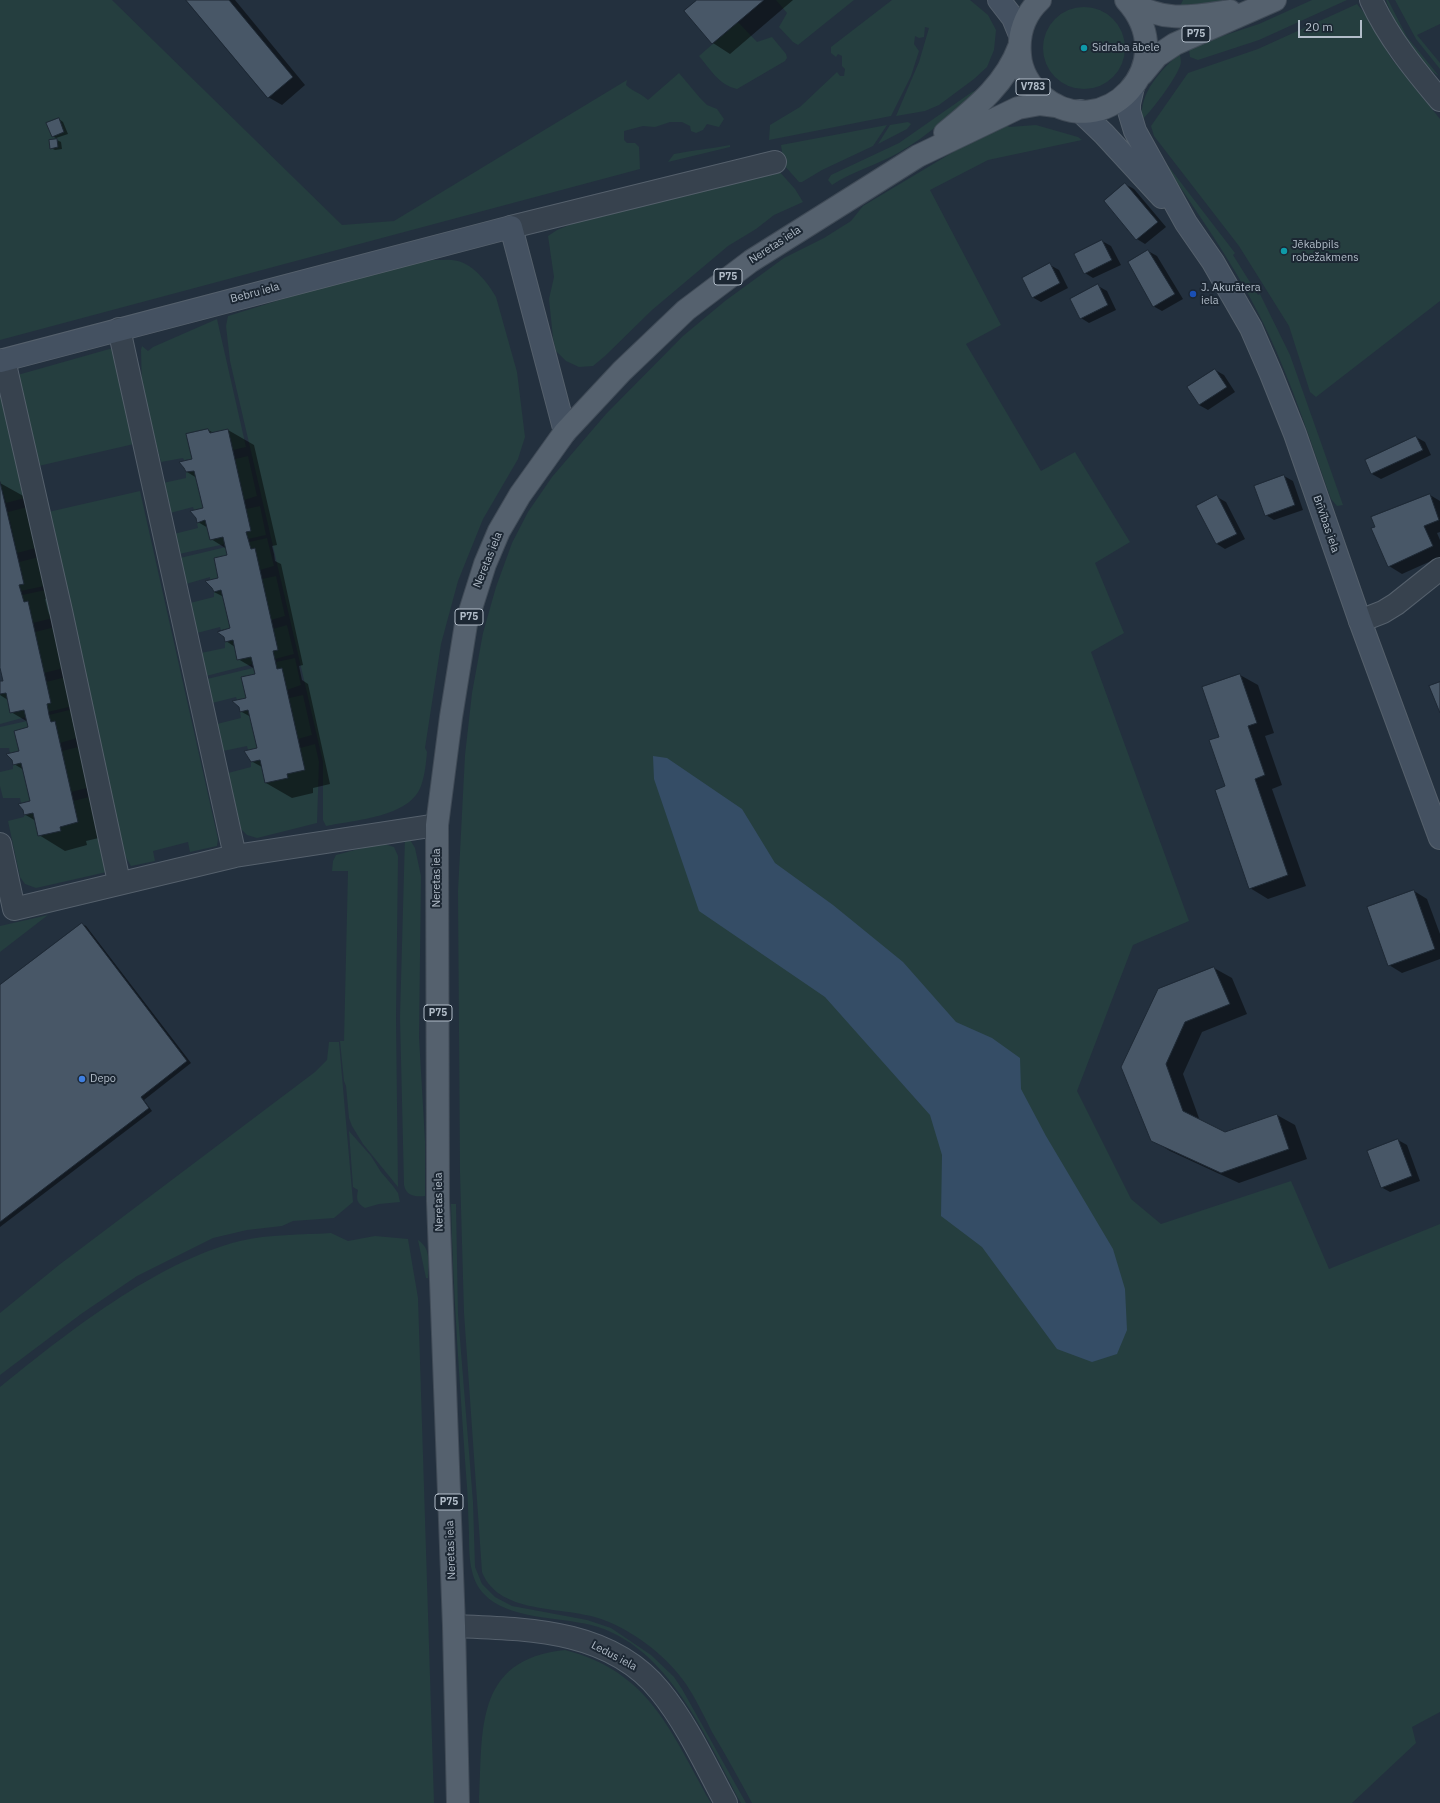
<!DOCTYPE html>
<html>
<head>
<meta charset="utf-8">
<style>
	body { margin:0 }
	#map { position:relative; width:1440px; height:1803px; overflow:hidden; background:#23303e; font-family:"IBM Plex Sans",sans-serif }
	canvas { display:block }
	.scale { position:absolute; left:1298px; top:20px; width:64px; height:18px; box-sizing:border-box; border:2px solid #b2bdc9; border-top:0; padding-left:5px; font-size:12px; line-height:14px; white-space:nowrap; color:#b2bdc9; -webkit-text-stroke:3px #1c2733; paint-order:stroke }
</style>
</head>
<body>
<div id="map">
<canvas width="1440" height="1803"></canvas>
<div class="scale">20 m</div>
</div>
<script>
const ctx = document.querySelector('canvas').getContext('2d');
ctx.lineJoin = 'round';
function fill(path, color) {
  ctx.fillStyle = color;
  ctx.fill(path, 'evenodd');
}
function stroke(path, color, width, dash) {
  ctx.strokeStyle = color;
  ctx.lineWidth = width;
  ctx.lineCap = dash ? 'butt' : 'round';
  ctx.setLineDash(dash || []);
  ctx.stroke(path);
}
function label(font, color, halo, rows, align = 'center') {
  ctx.font = font + ' "IBM Plex Sans",sans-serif';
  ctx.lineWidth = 4;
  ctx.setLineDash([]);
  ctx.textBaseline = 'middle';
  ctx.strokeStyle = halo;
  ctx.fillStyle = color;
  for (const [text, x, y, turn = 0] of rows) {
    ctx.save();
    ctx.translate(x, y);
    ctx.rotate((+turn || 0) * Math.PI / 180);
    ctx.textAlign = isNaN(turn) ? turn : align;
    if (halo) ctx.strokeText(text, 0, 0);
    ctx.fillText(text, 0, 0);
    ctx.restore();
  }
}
fill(new Path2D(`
	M 0,0 L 112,0 L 342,225 L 394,221 L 627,80 L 626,85 C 633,92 641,93 648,100 L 679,73 L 700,98 L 707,105 L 717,109 L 724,119 L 719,127 L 707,124 L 703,130 L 696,133 L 691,131 L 690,126 L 682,122 L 670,122 L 655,127 L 643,126 L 624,131 L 624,140 L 627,143 L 635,143 L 639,147 L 640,169 L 0,340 Z
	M 776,0 L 854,0 L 798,45 L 793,42 L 779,27 L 787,13 Z
	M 892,0 L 970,0 L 988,15 L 996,30 L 994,50 L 987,67 L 974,79 L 939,105 L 925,111 L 896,116 L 919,62 L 929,28 L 925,27 L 924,37 L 919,38 L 915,36 L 914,44 L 919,51 L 911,76 L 891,116 L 769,140 L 770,125 L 800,107 L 837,72 L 840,76 L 844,76 L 845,69 L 842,66 L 842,56 L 838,54 L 836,57 L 831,53 L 831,47 Z
	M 1183,0 L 1235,0 L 1210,6 L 1180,6 Z
	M 1312,0 L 1347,0 L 1259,40 L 1198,60 L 1190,57 L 1189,49 L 1201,43 L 1259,24 Z
	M 1386,0 L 1388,0 L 1407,37 L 1439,76 C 1415,62 1395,26 1386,0 Z
	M 1395,0 L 1440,0 L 1440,24 L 1417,35 L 1440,63 L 1440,69 L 1416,39 Z
	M 1357,4 L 1366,15 L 1391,58 L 1440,119 L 1440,301 L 1316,397 L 1310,392 L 1289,326 L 1239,246 L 1154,136 L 1151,126 L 1188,73 L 1258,49 Z
	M1043 48a41 41 0 1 1 82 0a41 41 0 1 1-82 0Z
	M 738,22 L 757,42 L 772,37 L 786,54 L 787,58 L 785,61 L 737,89 C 719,85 710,69 699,56 Z
	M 1180,53 C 1180,58 1182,62 1180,66 C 1175,80 1153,109 1142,120 C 1139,93 1160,71 1180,53 Z
	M 981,89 C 955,111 928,136 898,153 C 877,165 853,171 832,185 L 828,180 L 831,175 L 899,143 L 972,92 Z
	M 1005,121 L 1009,127 L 1036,125 L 1078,137 L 1082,140 L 988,160 L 930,190 L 1001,325 L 966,344 L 1041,471 L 1075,452 L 1130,542 L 1095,563 L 1124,633 L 1091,652 L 1189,921 L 1133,945 L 1077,1091 L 1131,1199 L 1161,1224 L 1291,1181 L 1329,1269 L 1440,1224 L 1440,1712 L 1412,1727 L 1416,1743 L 1352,1803 L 752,1803 C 739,1779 726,1755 712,1732 C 704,1716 696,1699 686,1684 C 667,1657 639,1635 609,1622 C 570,1604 500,1618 482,1572 L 464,1313 L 460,1173 L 458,891 L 465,755 L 472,693 L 483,633 L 496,587 L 512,543 L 528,512 L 552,477 L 606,414 L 683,336 L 725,301 L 784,258 L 824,238 L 851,221 L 863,206 Z
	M 908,122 L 911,124 L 907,129 L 878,144 L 890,125 Z
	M 887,125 L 873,146 L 822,170 L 802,182 L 799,182 L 784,165 L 781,145 Z
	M 730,145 L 730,147 L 668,162 L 674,154 C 693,150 711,149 730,145 Z
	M 1152,145 L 1235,253 L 1233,255 L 1258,295 L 1260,294 L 1290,355 L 1343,505 L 1337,506 L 1331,499 C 1311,443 1293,386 1268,333 C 1237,266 1192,206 1152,145 Z
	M 778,170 L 795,189 L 803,202 L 774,215 L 756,229 L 728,246 L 652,310 L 605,356 L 593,366 L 579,367 L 566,361 L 556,351 L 553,338 L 549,299 L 554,277 L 548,236 L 557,230 L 579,221 Z
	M 433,260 C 442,260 450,259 458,261 C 474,265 489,284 496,297 L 517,372 L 525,437 L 518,459 L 483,519 L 458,581 L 441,644 L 425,748 L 427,752 C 426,763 425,775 421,786 C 410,817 355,820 326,826 L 323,820 L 323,762 L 230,361 L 226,326 L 228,316 L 312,290 L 417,262 Z
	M 217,319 L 246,447 L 233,450 L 228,429 L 210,433 L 208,429 L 186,435 L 192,459 L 184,460 L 183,458 L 161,462 L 142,390 L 141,350 L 142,346 L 148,351 L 153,347 Z
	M 113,348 L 134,444 L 34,467 L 14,376 Z
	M 0,380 L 29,497 L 6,503 L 0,482 Z
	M 248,456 L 257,496 L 244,500 L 235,459 Z
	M 194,471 L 203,508 L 194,510 L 193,507 L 170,513 L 163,483 L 186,478 L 186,472 Z
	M 140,491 L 218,839 L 217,846 L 190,852 L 188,842 L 153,851 L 155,861 L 131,866 L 124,854 L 44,513 Z
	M 31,506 L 40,547 L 17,553 L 8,512 Z
	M 260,506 L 266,535 L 248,539 L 246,532 L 251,530 L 246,509 Z
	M 205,520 L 210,540 L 223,537 L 225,544 L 179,554 L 174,534 L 198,528 L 197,523 Z
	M 267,538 L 274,566 L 260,570 L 255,548 L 251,549 L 249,542 Z
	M 226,547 L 227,555 L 218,578 L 210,580 L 210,577 L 186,584 L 180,558 Z
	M 43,556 L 49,585 L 21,591 L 19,585 L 24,583 L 19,562 Z
	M 276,576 L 285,616 L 271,620 L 262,579 Z
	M 50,589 L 57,617 L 33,623 L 28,601 L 24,602 L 22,595 Z
	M 221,590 L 230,628 L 221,630 L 220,627 L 197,633 L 190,603 L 214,597 L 214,592 Z
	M 287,625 L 294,654 L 275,659 L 273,651 L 278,650 L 273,629 Z
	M 59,626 L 68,667 L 44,673 L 35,632 Z
	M 233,640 L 237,660 L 251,657 L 253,664 L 206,676 L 201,653 L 225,648 L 225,642 Z
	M 295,658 L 301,685 L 287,690 L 282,668 L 277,669 L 276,662 Z
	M 253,668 L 255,674 L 241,677 L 246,698 L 237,700 L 236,697 L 212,703 L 207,679 Z
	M 70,676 L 77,705 L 48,712 L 47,704 L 51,703 L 46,682 Z
	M 6,693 L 10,713 L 24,710 L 26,717 L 0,724 L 0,694 Z
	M 303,695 L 312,735 L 298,739 L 289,698 Z
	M 77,708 L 84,736 L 60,743 L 55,721 L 51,722 L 49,715 Z
	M 248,710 L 257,748 L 248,750 L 247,746 L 223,751 L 217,724 L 241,718 L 240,712 Z
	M 27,721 L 28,727 L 14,731 L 19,751 L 10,753 L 9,748 L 0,748 L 0,727 Z
	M 315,744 L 319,762 L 317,823 L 257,838 L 247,835 L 241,829 L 228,773 L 251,767 L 251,762 L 260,760 L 265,783 L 288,778 L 287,774 L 300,748 Z
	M 86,745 L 95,786 L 71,792 L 62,751 Z
	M 21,763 L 30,801 L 21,803 L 20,798 L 3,798 L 0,786 L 0,772 L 13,769 L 13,765 Z
	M 97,795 L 111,871 L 36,888 L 25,884 L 20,877 L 8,821 L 24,817 L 24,815 L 33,813 L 38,836 L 61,831 L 60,827 L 78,822 L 73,801 Z
	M 405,836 L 409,838 L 415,848 L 421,876 L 419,1037 L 425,1141 L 425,1196 C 415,1197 406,1196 404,1185 L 400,1017 Z
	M 381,843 L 394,847 L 398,856 L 396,1018 L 398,1187 L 363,1144 L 352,1126 L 349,1118 L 346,1086 L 344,1081 L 340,1041 L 344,1041 L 348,871 L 332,871 L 333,861 L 336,855 Z
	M 48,915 L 0,952 L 0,926 Z
	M 329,1042 L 339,1042 L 353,1202 L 334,1218 L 293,1221 L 282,1226 L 247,1230 L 213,1238 L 137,1276 L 81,1314 L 0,1375 L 0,1313 L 59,1265 L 315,1072 L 327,1060 Z
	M 349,1131 L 371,1156 L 381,1172 L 393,1186 L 398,1193 L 400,1202 L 379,1204 L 365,1208 C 357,1203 356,1200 358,1190 L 353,1187 Z
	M 451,1204 L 456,1204 L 458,1314 L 473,1502 L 475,1567 L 482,1584 L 495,1597 L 512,1606 L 587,1620 L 611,1628 L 651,1655 L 674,1677 L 682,1689 L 746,1803 L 741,1803 C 706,1739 669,1645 591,1625 C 559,1617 507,1619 484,1594 C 478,1588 474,1580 472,1571 C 469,1559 469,1546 469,1534 C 468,1514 468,1494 466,1474 C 460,1384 453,1294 451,1204 Z
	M 331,1233 L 348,1241 L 375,1236 L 408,1239 L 418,1298 L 434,1803 L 0,1803 L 0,1387 C 67,1333 156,1262 240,1241 C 269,1234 301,1235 331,1233 Z
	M 418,1240 C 432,1249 428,1264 428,1278 L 426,1278 Z
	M 565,1650 C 651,1672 671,1733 711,1803 L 479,1803 C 483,1732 473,1659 565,1650 Z`), '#253e3f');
fill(new Path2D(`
	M 653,756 L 667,758 L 742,809 L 775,863 L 833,905 L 903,962 L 956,1022 L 992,1038 L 1020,1058 L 1021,1089 L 1046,1136 L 1113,1249 L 1125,1289 L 1127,1330 L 1117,1354 L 1092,1362 L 1057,1349 L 982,1247 L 941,1216 L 942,1155 L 930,1115 L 825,997 L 699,911 L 654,779 Z`), '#354d66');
fill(new Path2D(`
	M 188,0 L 235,0 L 305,85 L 282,105 L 268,97 Z
	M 699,0 L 793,0 L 730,54 L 713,43 Z
	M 59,119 L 63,122 L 68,134 L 56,138 L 52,136 Z
	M 57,140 L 61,142 L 62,149 L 55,150 L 51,148 Z
	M 1125,184 L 1134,189 L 1166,227 L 1145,244 L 1137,239 Z
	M 1102,241 L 1111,246 L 1121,265 L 1093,278 L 1085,273 Z
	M 1148,251 L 1157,256 L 1183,299 L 1162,311 L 1153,306 Z
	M 1050,265 L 1059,270 L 1068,288 L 1041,302 L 1032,297 Z
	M 1098,286 L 1107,291 L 1116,310 L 1089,323 L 1081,318 Z
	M 1215,370 L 1224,375 L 1235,392 L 1208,410 L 1199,405 Z
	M 208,430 L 214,433 L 228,430 L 254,445 L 277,545 L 272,546 L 274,554 L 275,561 L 281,564 L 303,665 L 299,666 L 302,680 L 308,684 L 330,784 L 313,788 L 313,793 L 292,798 L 266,783 L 262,767 L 251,761 L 258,748 L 251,717 L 240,711 L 256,675 L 255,669 L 238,659 L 235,647 L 226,641 L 225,637 L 218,631 L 231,628 L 224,597 L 214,592 L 229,556 L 227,549 L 211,539 L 208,528 L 198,522 L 204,509 L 197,478 L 187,472 Z
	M 1416,437 L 1425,442 L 1431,455 L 1381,479 L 1372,474 Z
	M 1284,476 L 1293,481 L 1303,510 L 1274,520 L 1266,515 Z
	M 0,483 L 27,498 L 50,598 L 45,599 L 48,611 L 49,614 L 54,617 L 77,718 L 72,719 L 75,731 L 75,734 L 81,737 L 103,837 L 86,841 L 87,845 L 65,851 L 39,835 L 36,821 L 24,814 L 31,802 L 24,770 L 14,764 L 29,728 L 28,722 L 11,712 L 8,700 L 0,695 L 0,682 L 4,681 L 0,664 Z
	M 1430,495 L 1440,501 L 1440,532 L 1437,533 L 1440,540 L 1440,557 L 1402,574 L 1389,566 Z
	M 1217,497 L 1226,502 L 1245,539 L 1225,549 L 1217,544 Z
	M 1240,675 L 1258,685 L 1274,733 L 1265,736 L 1282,785 L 1272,789 L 1306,886 L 1268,899 L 1250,888 L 1226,787 Z
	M 1414,891 L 1427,899 L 1440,934 L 1440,959 L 1402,973 L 1389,965 Z
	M 82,924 L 86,926 L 191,1063 L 144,1100 L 152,1111 L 0,1227 L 0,986 Z
	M 1214,968 L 1232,978 L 1247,1014 L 1202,1032 L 1183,1074 L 1200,1121 L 1225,1133 L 1277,1115 L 1295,1125 L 1307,1159 L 1239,1183 L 1170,1151 L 1152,1140 L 1159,990 Z
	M 1398,1140 L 1407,1145 L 1420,1181 L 1390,1192 L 1381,1187 Z`), '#0007');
const building = new Path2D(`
	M 186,0 L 229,0 L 293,77 L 268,98 Z
	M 697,0 L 764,0 L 712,44 L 684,11 Z
	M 59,118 L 64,132 L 52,137 L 46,123 Z
	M 57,139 L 58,147 L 50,149 L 49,140 Z
	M 1125,183 L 1158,222 L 1136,240 L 1104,201 Z
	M 1102,240 L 1112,260 L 1084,274 L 1074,254 Z
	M 1148,250 L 1175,294 L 1153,307 L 1128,262 Z
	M 1050,263 L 1060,283 L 1032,298 L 1022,278 Z
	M 1098,284 L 1108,305 L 1080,319 L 1070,299 Z
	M 1215,369 L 1227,387 L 1199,405 L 1187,387 Z
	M 208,429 L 210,433 L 228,429 L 251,531 L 246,532 L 251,549 L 255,548 L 278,650 L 273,651 L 277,669 L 282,668 L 305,770 L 287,774 L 288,778 L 265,783 L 260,760 L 251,762 L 244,751 L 257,748 L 248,710 L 240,712 L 239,707 L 232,701 L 246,698 L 241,677 L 255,674 L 251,657 L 237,660 L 233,640 L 225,642 L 224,637 L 217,632 L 230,628 L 221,590 L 214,592 L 212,588 L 205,581 L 218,578 L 214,558 L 227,555 L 223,537 L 210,540 L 205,520 L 197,523 L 196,518 L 190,511 L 203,508 L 194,471 L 186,472 L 184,468 L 179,462 L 192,459 L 186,434 Z
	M 1416,436 L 1423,450 L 1371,474 L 1365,460 Z
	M 1284,475 L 1295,505 L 1265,516 L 1254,486 Z
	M 0,482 L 24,584 L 19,585 L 22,595 L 24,602 L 28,601 L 51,703 L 47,704 L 49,715 L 51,722 L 55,721 L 78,822 L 60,827 L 61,831 L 38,836 L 33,813 L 24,815 L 23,810 L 18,804 L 30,801 L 21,763 L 13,765 L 12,760 L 6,754 L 19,751 L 14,731 L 28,727 L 24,710 L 10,713 L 6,693 L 0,694 L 0,681 L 3,681 L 0,668 Z
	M 1430,494 L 1439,520 L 1424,526 L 1433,546 L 1388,567 L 1371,528 L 1375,527 L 1371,517 Z
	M 1217,495 L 1237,534 L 1216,544 L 1196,506 Z
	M 1240,674 L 1257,723 L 1248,726 L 1265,775 L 1255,779 L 1288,875 L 1249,889 L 1215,790 L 1225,786 L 1209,740 L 1219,737 L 1202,687 Z
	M 1440,682 L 1440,713 L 1429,686 Z
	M 1414,890 L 1435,949 L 1388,966 L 1367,907 Z
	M 82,923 L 187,1061 L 141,1097 L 149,1108 L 0,1222 L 0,985 Z
	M 1214,967 L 1230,1004 L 1185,1022 L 1166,1064 L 1183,1111 L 1225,1132 L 1277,1114 L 1289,1149 L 1221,1173 L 1151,1141 L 1121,1067 L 1158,989 Z
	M 1398,1139 L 1412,1176 L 1381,1188 L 1367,1151 Z`);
fill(building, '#485767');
stroke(building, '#1e2935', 1);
const street = new Path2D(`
	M 1371,0 C 1388,37 1414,69 1440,100
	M 511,227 L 775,162
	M 119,329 L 235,856
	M 4,360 L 61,611 L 119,882
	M 1360,621 L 1383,612 L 1396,604 L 1440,569
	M 0,844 L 14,909 L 235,856 L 437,825
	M 454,1626 C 527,1629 610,1629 660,1691 C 687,1724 706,1766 726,1803`);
const secondary = new Path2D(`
	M 999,0 L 1013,18 L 1020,35
	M 1133,87 L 1129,104 L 1129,111 L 1135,131 L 1186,223 L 1213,262 L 1251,328 L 1271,374 L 1295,434 L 1360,621 L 1440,838
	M 1080,111 L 1104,134 L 1162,197
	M 0,361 L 511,227 L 565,432`);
const primary = new Path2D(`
	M 1040,0 C 1025,14 1018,34 1020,55 C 1021,71 1030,86 1042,96 C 1102,147 1185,64 1126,0
	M 1128,1 C 1164,23 1191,17 1230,11
	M 1142,74 L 1157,56 L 1175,44 L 1275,0
	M 945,133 C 975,108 1005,85 1019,47
	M 458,1803 L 454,1626 L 438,1201 L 437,825 L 451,717 L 466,624 L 485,564 L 499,531 L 520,495 L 565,432 L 622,371 L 686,310 L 751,261 L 918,156 L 1018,108 L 1040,104 L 1056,106`);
stroke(street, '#55606c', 24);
stroke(secondary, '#55606c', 24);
stroke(primary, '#404b57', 24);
stroke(street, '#37424e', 22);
stroke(secondary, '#445161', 22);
stroke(primary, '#55616e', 22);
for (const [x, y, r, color] of [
	[1084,48,4,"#0f9aa8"],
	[1284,251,4,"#0f9aa8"],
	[1193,294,4,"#1a4fb4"],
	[82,1079,4,"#3f7fe0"]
]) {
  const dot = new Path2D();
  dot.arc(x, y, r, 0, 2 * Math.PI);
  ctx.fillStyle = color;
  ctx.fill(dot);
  stroke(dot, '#1c2733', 1.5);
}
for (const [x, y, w] of [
	[1196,34,28],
	[1033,87,34],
	[728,277,28],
	[469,617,28],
	[438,1013,28],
	[449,1502,28]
]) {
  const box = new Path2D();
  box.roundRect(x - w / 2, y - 8, w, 16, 3);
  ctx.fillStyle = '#1c2733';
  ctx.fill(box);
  stroke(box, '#b2bdc9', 1);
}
label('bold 10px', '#b2bdc9', null, [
	["P75",1196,34],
	["V783",1033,87],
	["P75",728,277],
	["P75",469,617],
	["P75",438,1013],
	["P75",449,1502]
]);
label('11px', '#b2bdc9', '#1c2733', [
	["Sidraba ābele",1092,48],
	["Jēkabpils",1292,245],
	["robežakmens",1292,258],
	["J. Akurātera",1201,288],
	["iela",1201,301],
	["Depo",90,1079]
], 'left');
label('11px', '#b2bdc9', '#1c2733', [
	["Neretas iela",775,245,-33],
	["Bebru iela",255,293,-15],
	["Brīvības iela",1326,524,71],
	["Neretas iela",488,560,-68],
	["Neretas iela",437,878,-90],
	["Neretas iela",439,1202,-91],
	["Neretas iela",451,1550,-92],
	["Ledus iela",614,1656,28]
]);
</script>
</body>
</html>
